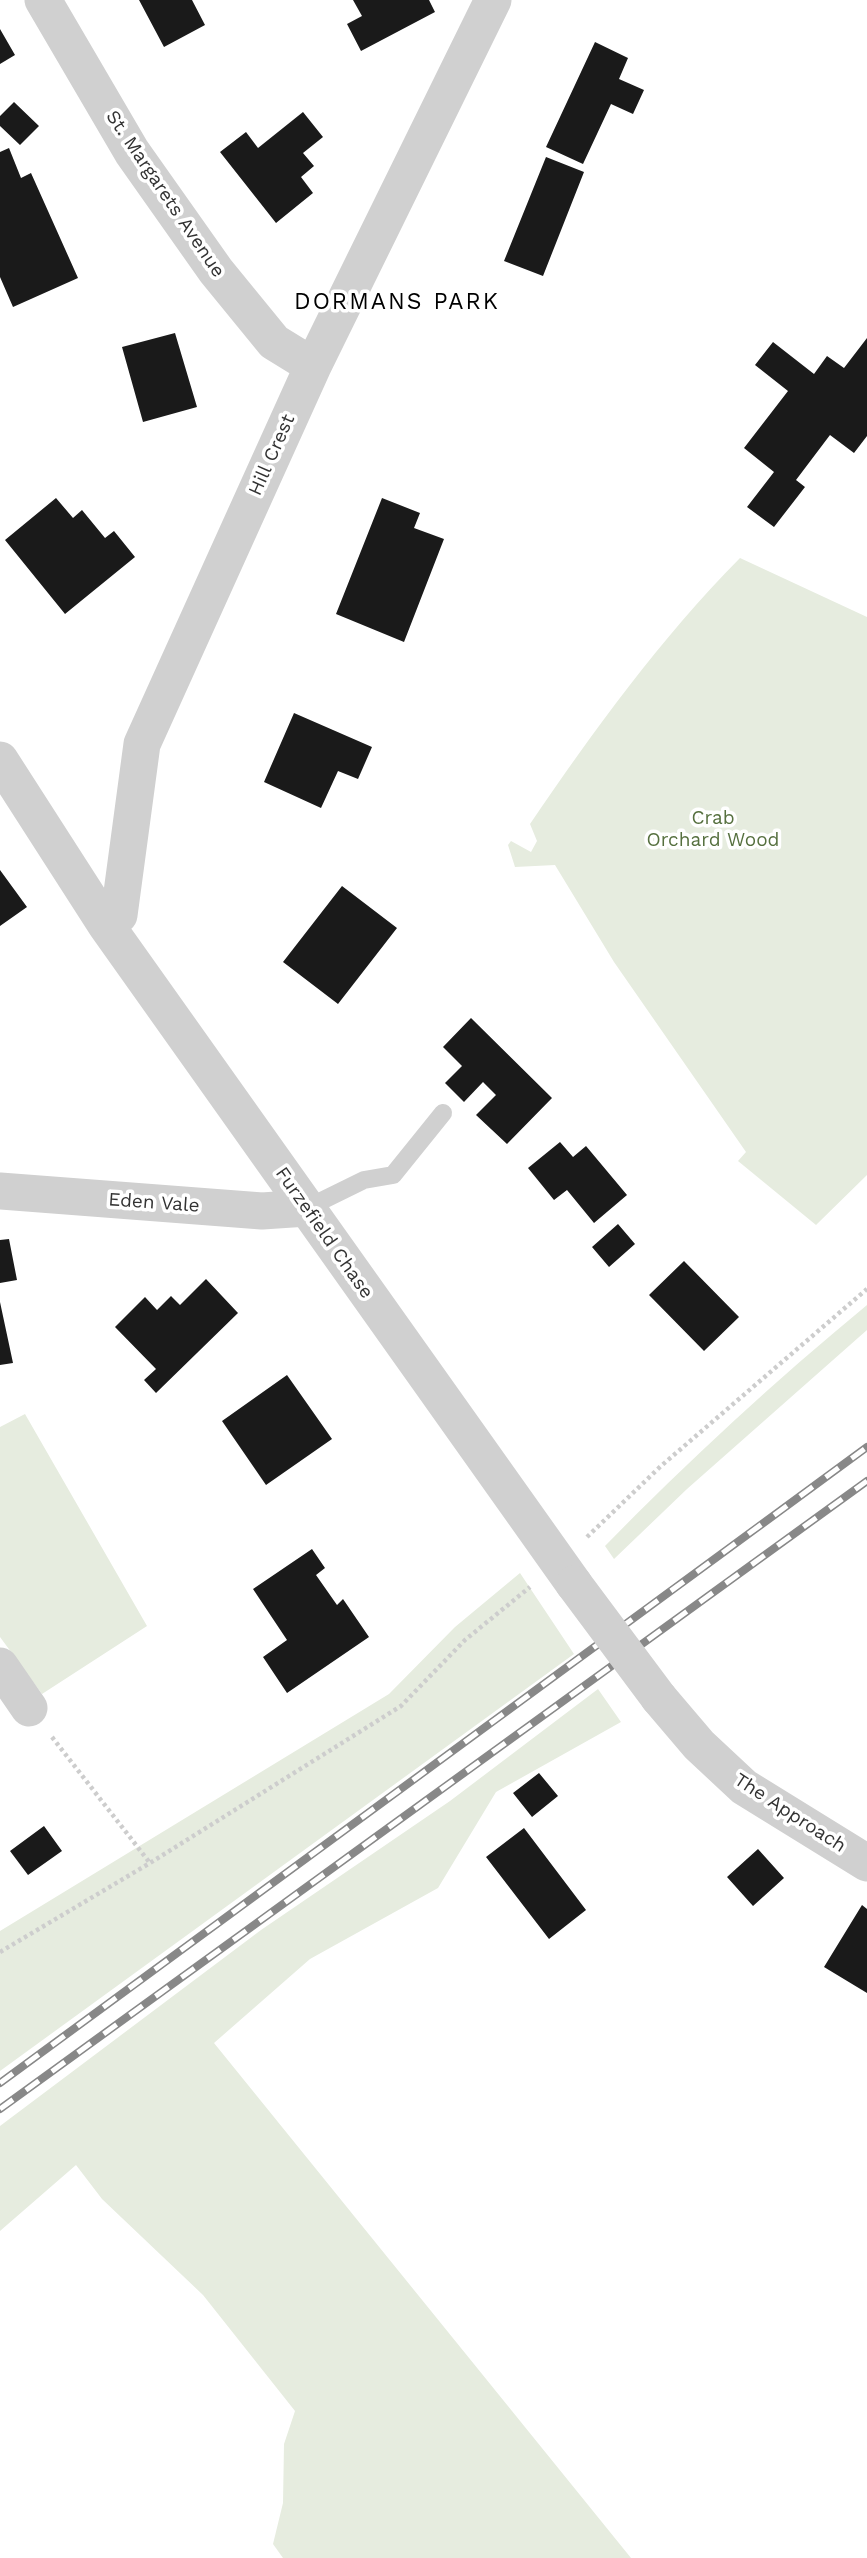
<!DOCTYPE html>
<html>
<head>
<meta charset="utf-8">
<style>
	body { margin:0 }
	canvas { display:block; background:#fff }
</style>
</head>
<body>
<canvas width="867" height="2558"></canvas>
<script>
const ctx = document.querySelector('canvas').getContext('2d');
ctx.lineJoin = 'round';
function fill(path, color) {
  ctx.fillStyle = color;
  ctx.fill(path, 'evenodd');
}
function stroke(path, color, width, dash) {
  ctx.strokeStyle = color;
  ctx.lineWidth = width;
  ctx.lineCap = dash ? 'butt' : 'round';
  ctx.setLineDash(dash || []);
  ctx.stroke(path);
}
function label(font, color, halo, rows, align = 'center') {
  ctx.font = font + ' "Work Sans",sans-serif';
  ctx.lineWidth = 7;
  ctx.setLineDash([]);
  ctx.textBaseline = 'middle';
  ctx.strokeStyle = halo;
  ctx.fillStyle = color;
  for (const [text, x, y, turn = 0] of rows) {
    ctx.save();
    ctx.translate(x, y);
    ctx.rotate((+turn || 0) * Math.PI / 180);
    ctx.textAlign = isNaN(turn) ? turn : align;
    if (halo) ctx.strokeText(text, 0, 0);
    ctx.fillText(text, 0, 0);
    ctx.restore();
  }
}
fill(new Path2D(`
	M 740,558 L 867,617 L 867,1175 L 816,1225 L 738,1161 L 746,1152 L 614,962 L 555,865 L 515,867 L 508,845 L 511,841 L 531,852 L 537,841 L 530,824 C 594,730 660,639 740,558 Z
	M 867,1305 L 867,1330 L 687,1489 L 614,1559 L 605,1546 C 688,1461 776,1380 867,1305 Z
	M 25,1414 L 147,1626 L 42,1694 L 0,1637 L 0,1427 Z
	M 520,1573 L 574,1654 L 0,2071 L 0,1931 L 389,1694 L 455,1627 Z
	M 598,1689 L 621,1722 L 496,1792 L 438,1888 L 310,1959 L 214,2043 L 631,2558 L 283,2558 L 273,2544 L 283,2503 L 284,2444 L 295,2411 L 203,2295 L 102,2199 L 76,2165 L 0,2231 L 0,2126 L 261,1930 L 450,1801 Z`), '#e6ecdf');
fill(new Path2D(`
	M 139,0 L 192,0 L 205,25 L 164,47 Z
	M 353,0 L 429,0 L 435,12 L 361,51 L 347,24 L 362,16 Z
	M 0,29 L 15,55 L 0,64 Z
	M 595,42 L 628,58 L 619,79 L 644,90 L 633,114 L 611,104 L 583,164 L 546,147 Z
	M 14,102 L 39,126 L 20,145 L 0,126 L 0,116 Z
	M 303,112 L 323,137 L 303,153 L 314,166 L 301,177 L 313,193 L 276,223 L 220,152 L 246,132 L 258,148 Z
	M 9,148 L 21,178 L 31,173 L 78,278 L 13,307 L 0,277 L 0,152 Z
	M 546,157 L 584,172 L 543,276 L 504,261 Z
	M 175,333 L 197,407 L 143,422 L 122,347 Z
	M 867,338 L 867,436 L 854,453 L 830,435 L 796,480 L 805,487 L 774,527 L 747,507 L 774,472 L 744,448 L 788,391 L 755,365 L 773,342 L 814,374 L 827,356 L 844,368 Z
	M 56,498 L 73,518 L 82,510 L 105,538 L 114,531 L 135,557 L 65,614 L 5,540 Z
	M 382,498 L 420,513 L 414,528 L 444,539 L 404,642 L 336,614 Z
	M 294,713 L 372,747 L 358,779 L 338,771 L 321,808 L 264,782 Z
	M 0,870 L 27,907 L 0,926 Z
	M 342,886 L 397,928 L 338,1004 L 283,962 Z
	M 471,1018 L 552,1098 L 507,1144 L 476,1115 L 496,1095 L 483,1082 L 464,1102 L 445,1083 L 462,1066 L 443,1047 Z
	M 560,1142 L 573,1157 L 586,1146 L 627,1195 L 594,1223 L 567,1190 L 554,1200 L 528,1168 Z
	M 618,1224 L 635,1244 L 609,1267 L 592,1247 Z
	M 9,1239 L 17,1280 L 0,1283 L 0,1240 Z
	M 684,1261 L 739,1317 L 704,1351 L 649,1295 Z
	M 206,1279 L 238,1313 L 156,1393 L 144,1380 L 156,1369 L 115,1327 L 145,1297 L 157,1310 L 171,1296 L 180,1305 Z
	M 0,1302 L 13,1363 L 0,1365 Z
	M 287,1375 L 332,1439 L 266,1485 L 222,1421 Z
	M 312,1549 L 325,1568 L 316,1575 L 337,1605 L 343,1599 L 369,1637 L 287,1693 L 263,1657 L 287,1640 L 253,1589 Z
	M 539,1773 L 558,1796 L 532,1817 L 513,1793 Z
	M 44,1826 L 62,1851 L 28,1875 L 10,1851 Z
	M 524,1828 L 586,1910 L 549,1939 L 486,1857 Z
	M 758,1849 L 784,1878 L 753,1906 L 727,1877 Z
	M 862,1905 L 867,1909 L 867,1993 L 824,1967 Z`), '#1a1a1a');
stroke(new Path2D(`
	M 587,1537 L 661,1466 L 867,1289
	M 52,1737 L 150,1863
	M 0,1952 L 150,1863 L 401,1706 L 465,1640 L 530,1587`), '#cdcdcd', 4.5, [3.5, 3.5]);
stroke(new Path2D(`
	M 307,1208 L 364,1180 L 393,1175 L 443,1113`), '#d0d0d0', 18);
stroke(new Path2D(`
	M 43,0 L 132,152 L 216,271 L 274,342 L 313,366
	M 0,760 L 106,925 L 574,1584
	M 106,925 L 119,915 L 142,744 L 313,366 L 493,0
	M 0,1191 L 262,1211 L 307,1208
	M 0,1666 L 29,1708
	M 659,1698 L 699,1745 L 744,1787 L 867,1863`), '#d0d0d0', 37);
const rail = new Path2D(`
	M 0,2083 L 867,1447
	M 0,2109 L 867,1481`);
stroke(rail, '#888', 8);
stroke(rail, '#fff', 5, [16]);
stroke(new Path2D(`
	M 574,1584 L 659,1698`), '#d0d0d0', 37);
label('19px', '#333', '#fff', [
	["St. Margarets Avenue",165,194,56],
	["Hill Crest",272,455,-66],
	["Eden Vale",154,1203,4],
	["Furzefield Chase",324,1233,55],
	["The Approach",790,1813,33]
]);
label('19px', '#56703f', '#fff', [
	["Crab",713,818],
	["Orchard Wood",713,840]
]);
ctx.letterSpacing = '2px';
label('23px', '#000', '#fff', [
	["DORMANS PARK",397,302]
]);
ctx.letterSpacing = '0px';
</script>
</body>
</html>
